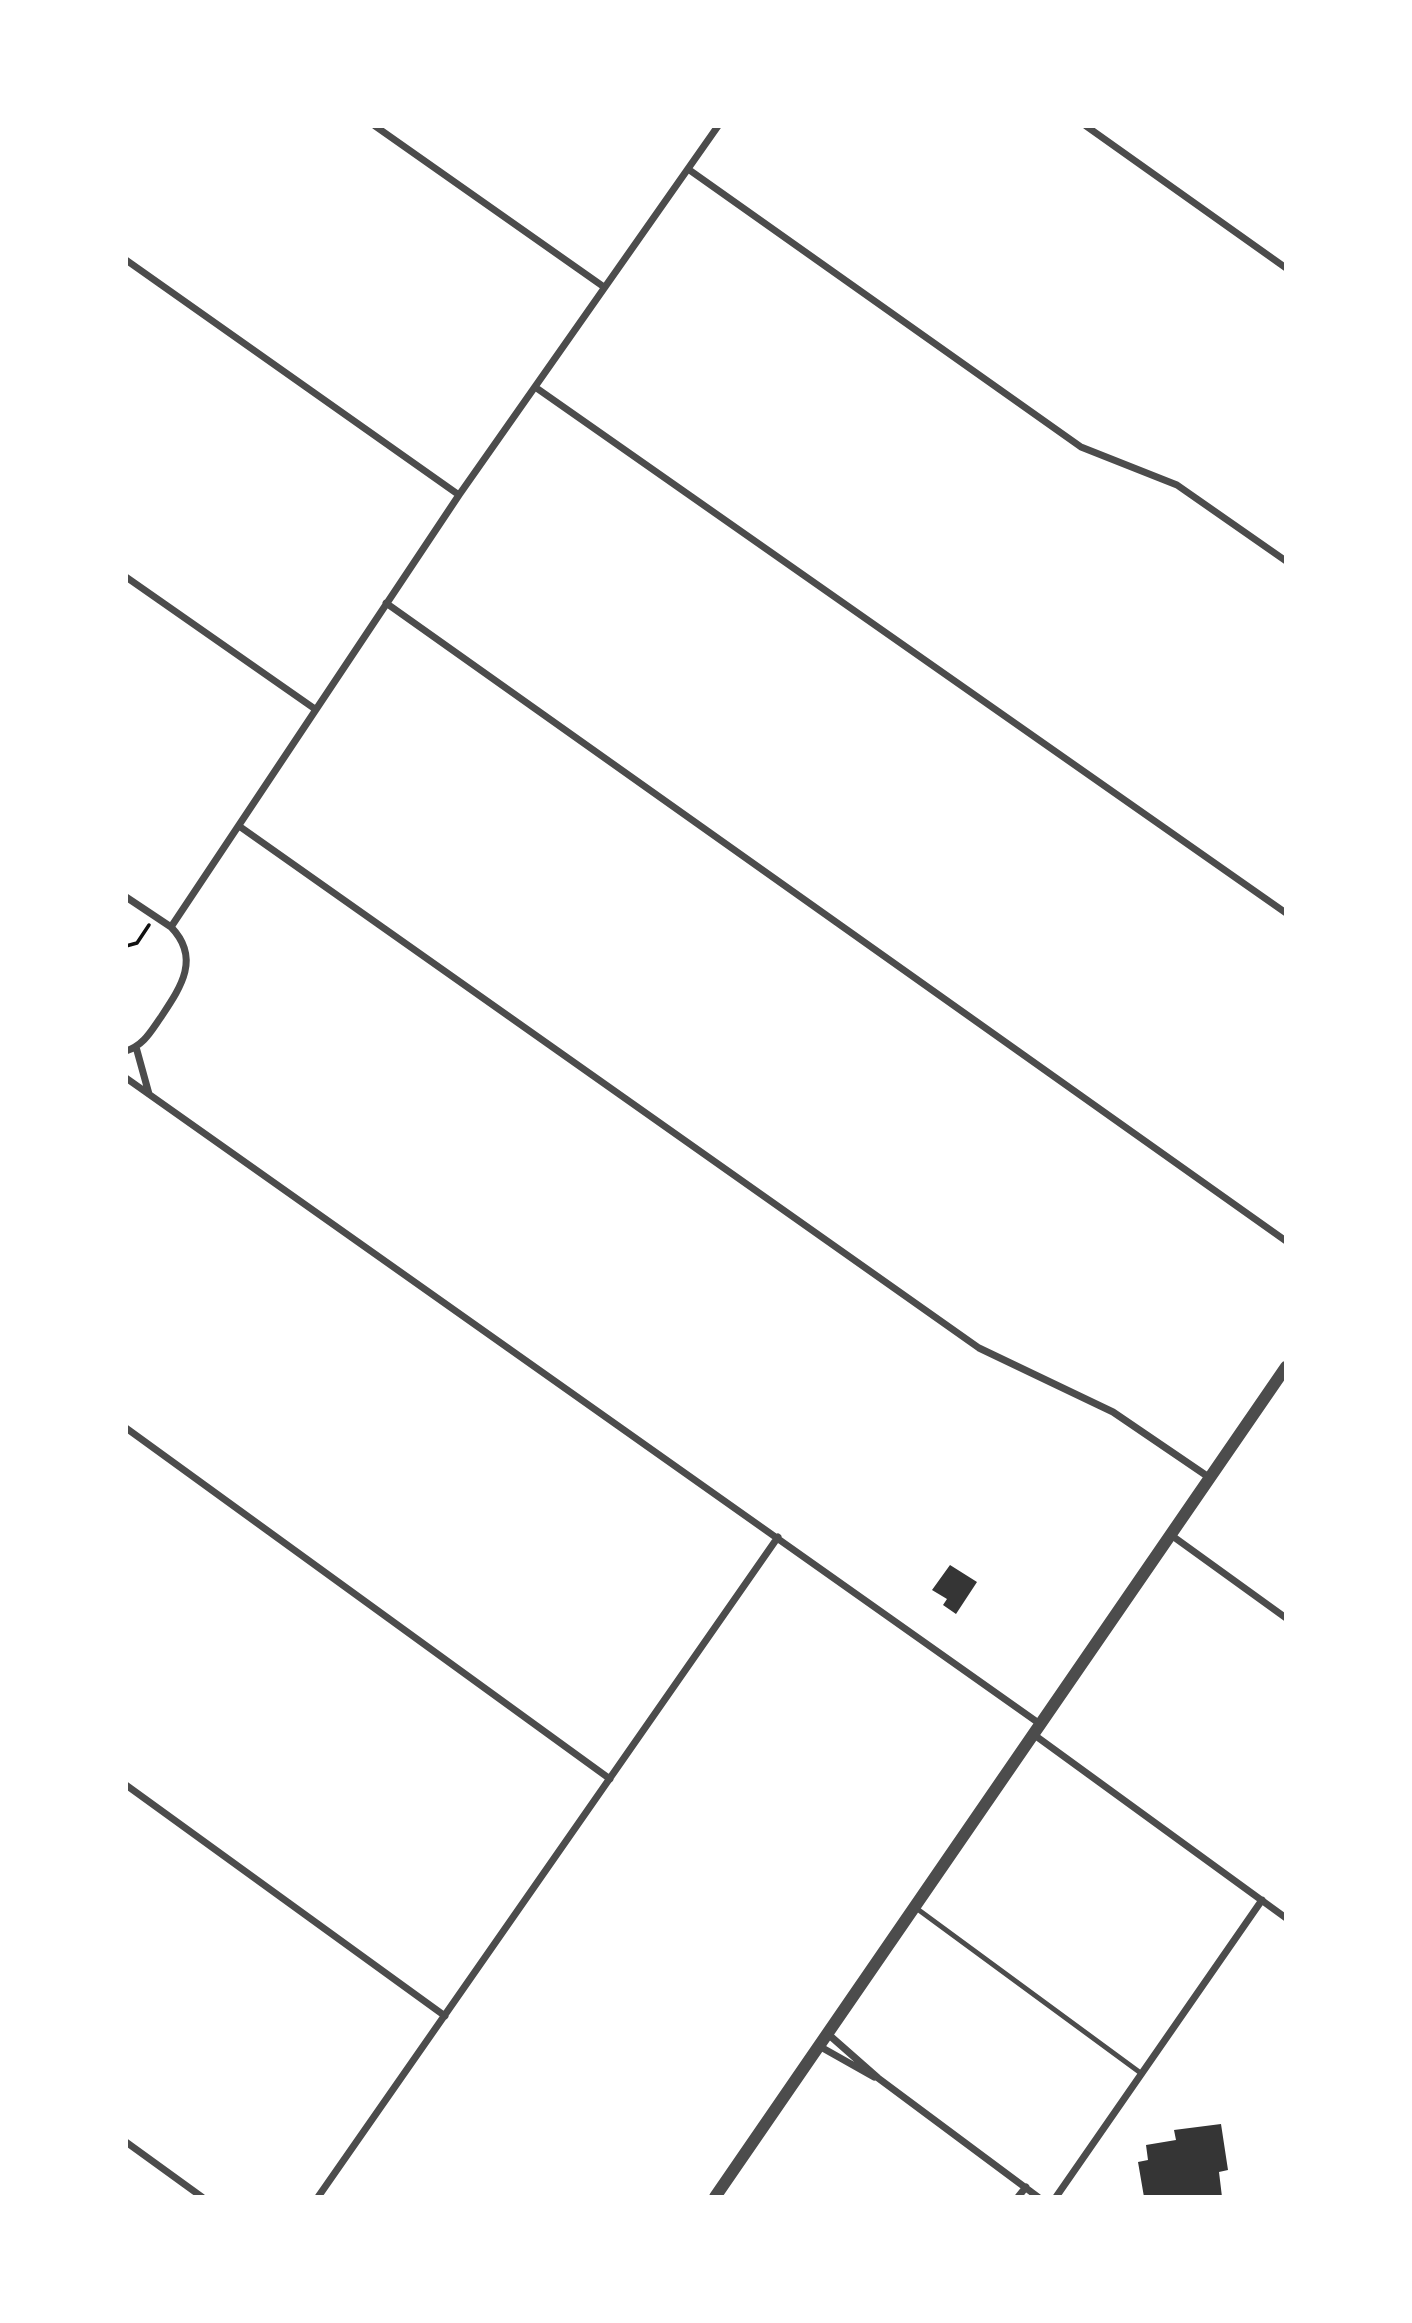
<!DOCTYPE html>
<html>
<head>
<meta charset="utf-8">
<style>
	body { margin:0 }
	#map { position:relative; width:1412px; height:2323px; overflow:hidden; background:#fff; font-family:Mulish,sans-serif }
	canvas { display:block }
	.frame { position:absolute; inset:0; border:128px solid #fff; pointer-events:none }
</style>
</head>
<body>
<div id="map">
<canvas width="1412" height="2323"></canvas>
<div class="frame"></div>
</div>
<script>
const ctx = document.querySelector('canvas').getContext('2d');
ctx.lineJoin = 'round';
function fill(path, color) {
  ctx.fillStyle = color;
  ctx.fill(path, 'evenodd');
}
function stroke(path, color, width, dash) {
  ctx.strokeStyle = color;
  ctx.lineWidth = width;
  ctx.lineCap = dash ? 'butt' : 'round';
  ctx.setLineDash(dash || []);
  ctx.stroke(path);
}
fill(new Path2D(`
	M 950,1565 L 977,1582 L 956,1614 L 943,1605 L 947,1599 L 932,1590 Z
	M 1221,2124 L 1228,2170 L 1219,2172 L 1222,2197 L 1144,2197 L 1138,2162 L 1148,2160 L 1146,2145 L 1176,2140 L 1174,2130 Z`), '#353535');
stroke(new Path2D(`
	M 126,946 L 137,943 L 149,925`), '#111', 3.5);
stroke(new Path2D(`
	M 916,1908 L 1142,2074`), '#4c4c4c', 5);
stroke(new Path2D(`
	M 375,126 L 604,287
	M 1086,126 L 1286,268
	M 688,169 L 1081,447 L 1177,485 L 1286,561
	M 126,260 L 459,495
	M 535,387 L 1286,913
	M 126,577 L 315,709
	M 386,603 L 1286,1241
	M 239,826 L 979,1348 L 1113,1412 L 1210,1478
	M 126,897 L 171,927
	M 136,1047 L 149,1094
	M 126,1051 C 144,1045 151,1031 161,1017 C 181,987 201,958 171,927 L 459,495 L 718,126
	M 126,1078 L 1040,1724
	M 126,1428 L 610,1779
	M 1171,1535 L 1286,1618
	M 1033,1734 L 1286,1918
	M 126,1785 L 445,2016
	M 828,2034 L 878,2078 L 1038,2197
	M 819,2046 L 874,2077
	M 126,2142 L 202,2197
	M 318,2197 L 778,1537
	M 1018,2197 L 1026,2187
	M 1056,2197 L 1262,1900`), '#4c4c4c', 7);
stroke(new Path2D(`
	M 715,2197 L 1286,1367`), '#4c4c4c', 12);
</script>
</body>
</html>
